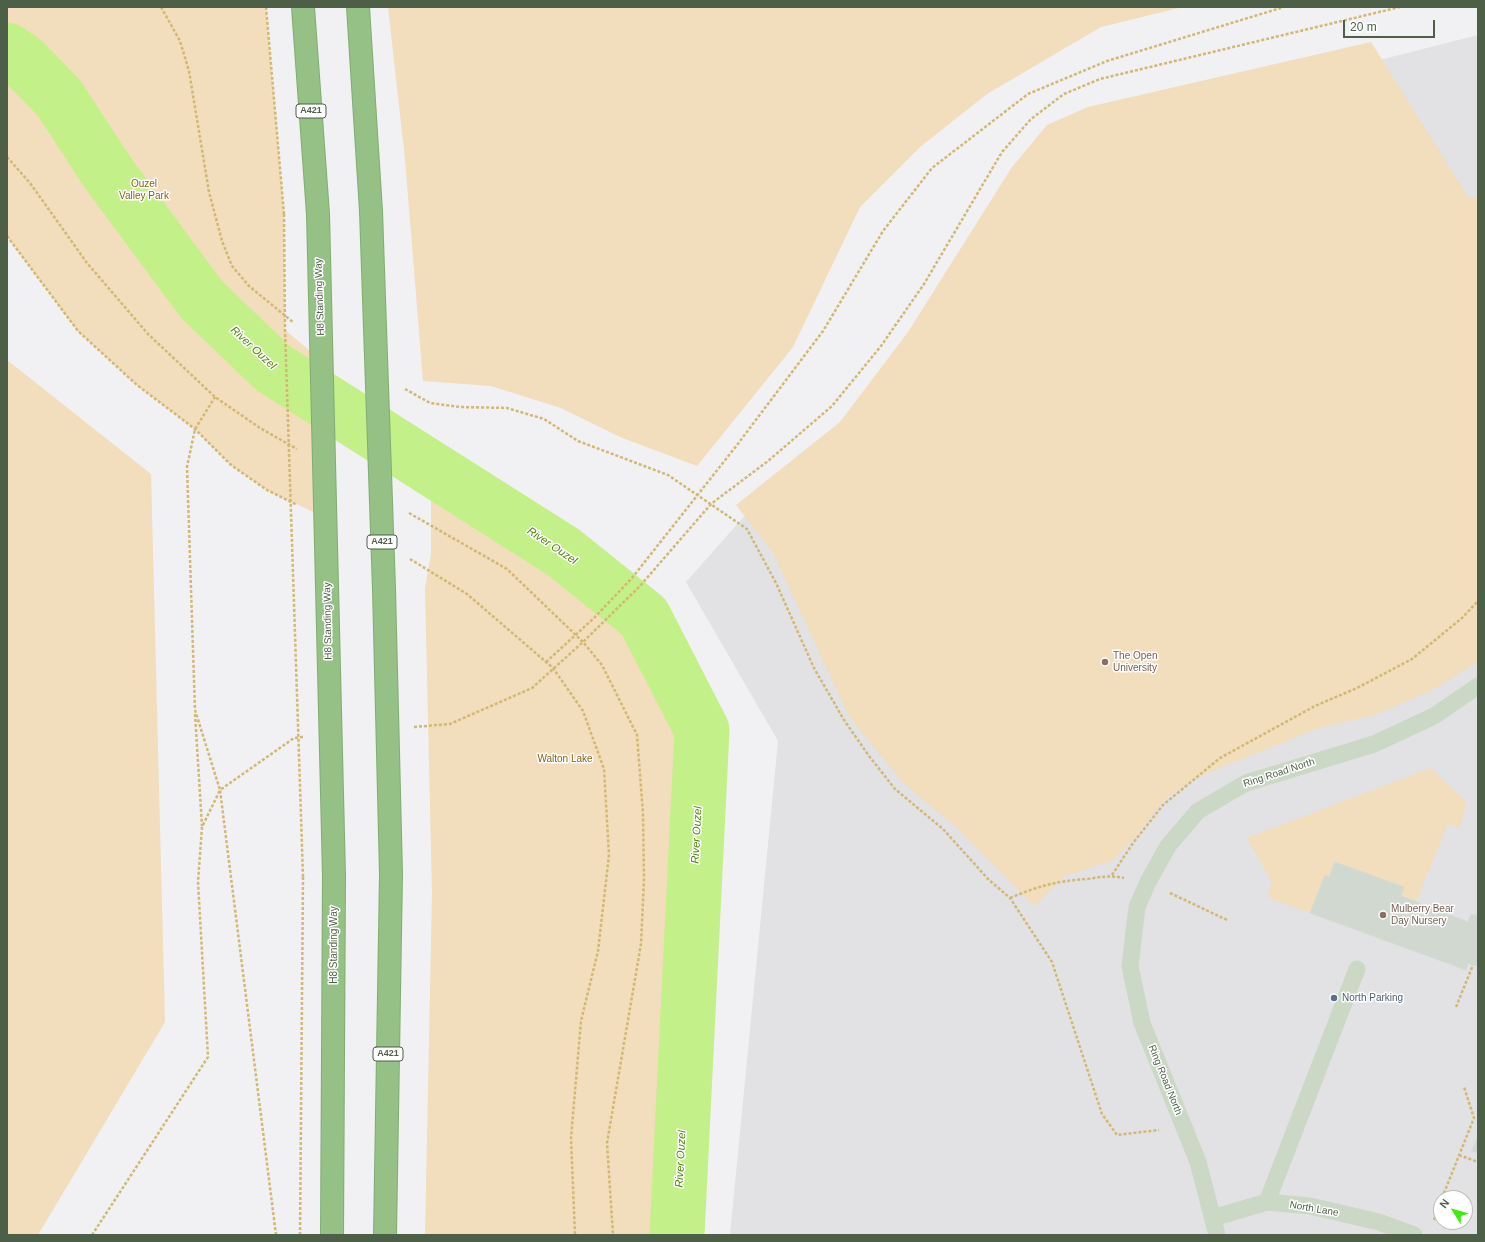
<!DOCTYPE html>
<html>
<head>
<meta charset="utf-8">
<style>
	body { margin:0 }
	#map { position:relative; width:1485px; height:1242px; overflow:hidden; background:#f1f0f3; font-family:Helvetica,sans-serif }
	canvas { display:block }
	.frame { position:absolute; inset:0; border:8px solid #4e5f47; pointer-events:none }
	.north { position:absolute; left:1433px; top:1190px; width:40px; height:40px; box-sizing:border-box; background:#fff; border:1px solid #b8bfb5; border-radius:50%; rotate:307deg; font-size:11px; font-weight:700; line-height:16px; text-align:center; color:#4e5f47 }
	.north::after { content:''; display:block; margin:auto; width:14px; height:18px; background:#40ed10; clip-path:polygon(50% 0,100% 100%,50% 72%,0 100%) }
	.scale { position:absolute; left:1343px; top:20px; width:92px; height:18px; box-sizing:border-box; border:2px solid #4e5f47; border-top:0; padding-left:5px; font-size:12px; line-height:14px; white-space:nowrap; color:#4e5f47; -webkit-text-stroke:3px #fff; paint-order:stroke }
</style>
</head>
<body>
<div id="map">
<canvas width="1485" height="1242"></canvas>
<div class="frame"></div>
<div class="north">N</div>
<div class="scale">20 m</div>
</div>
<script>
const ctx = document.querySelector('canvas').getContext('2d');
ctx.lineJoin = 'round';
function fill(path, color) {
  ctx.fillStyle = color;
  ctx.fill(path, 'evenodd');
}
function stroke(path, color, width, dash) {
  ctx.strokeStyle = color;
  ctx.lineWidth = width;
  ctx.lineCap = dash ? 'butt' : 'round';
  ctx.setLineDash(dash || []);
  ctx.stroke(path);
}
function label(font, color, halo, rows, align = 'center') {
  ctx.font = font + ' Helvetica,sans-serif';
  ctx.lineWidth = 3;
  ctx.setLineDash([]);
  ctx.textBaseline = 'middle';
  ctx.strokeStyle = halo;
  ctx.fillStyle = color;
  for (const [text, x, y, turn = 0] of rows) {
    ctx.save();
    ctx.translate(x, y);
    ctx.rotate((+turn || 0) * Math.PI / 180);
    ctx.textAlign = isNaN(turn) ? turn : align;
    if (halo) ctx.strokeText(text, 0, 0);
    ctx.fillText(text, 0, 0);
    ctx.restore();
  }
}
fill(new Path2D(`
	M 1478,35 L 1478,1235 L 730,1235 L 778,741 L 686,582 L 763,495 L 869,398 L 1044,145 ZM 1441,1198 L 1465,1198 L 1465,1222 L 1441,1222 Z`), '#e2e2e4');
fill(new Path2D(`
	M 7,7 L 266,7 L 284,214 L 285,330 L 322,361 L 326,518 L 267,490 L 231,465 L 195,429 L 137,385 L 78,331 L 7,236 Z
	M 388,7 L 1183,7 L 1101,27 L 987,94 L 920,147 L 860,207 L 793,347 L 697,466 L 620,437 L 561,408 L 491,386 L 423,381 L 405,159 Z
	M 1371,42 L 1468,197 L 1478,197 L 1478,662 L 1432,690 L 1377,714 L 1319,728 L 1198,777 L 1166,798 L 1131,842 L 1112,861 L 1065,876 L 1034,906 L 956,827 L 904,784 L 849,716 L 772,551 L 736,505 L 840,422 L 908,332 L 1012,167 L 1047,125 L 1088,107 Z
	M 7,360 L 151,474 L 165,1022 L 38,1235 L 7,1235 Z
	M 431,485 L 563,552 L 644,617 L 702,730 L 677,1235 L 425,1235 L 432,894 L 425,588 L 431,554 Z
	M 1431,768 L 1467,803 L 1459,828 L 1448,824 L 1416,902 L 1401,897 L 1404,887 L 1335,863 L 1329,876 L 1325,875 L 1310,913 L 1267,897 L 1272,883 L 1247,838 Z`), '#f2ddbd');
stroke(new Path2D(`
	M 7,50 L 23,61 L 59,98 L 108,173 L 202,300 L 273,368 L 563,552 L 644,617 L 702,730 L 677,1235`), '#c4f089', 55);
const building = new Path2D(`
	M 1335,862 L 1404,887 L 1401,896 L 1468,922 L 1471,914 L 1478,916 L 1477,966 L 1468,963 L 1466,970 L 1310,913 L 1325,875 L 1329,877 Z
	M 1478,1136 L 1478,1153 L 1472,1151 Z`);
fill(building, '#d1d8cf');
stroke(building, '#d5dcd4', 1);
const highway = new Path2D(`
	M 303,7 L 318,214
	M 358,7 L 371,211
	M 332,1235 L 334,876
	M 385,1235 L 391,874`);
stroke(highway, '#80ad71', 24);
stroke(new Path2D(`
	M 161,7 L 180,41 L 189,71 L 209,192 L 222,241 L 232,266 L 249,286 L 294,323
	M 266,7 L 284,214
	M 7,157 L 30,183 L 87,263 L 148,334 L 215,397 L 260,428 L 297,449
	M 7,236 L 78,331 L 137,385 L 195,429 L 231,465 L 267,490 L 297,505
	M 405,389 L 430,403 L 460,407 L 507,408 L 544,419 L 578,441 L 668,475 L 747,529 L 776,583 L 814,668 L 844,720 L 869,756 L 895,789 L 943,829 L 989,880 L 1010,898 L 1052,962 L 1102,1114 L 1117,1135 L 1159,1130
	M 409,513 L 507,569 L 583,642 L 602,665 L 637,735 L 643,813 L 644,879 L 641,944 L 607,1143 L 613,1235
	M 410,559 L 467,594 L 553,668 L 583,711 L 604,769 L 609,855 L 598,951 L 581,1021 L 571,1138 L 575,1235
	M 546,662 L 594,618 L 632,578 L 737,445 L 823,331 L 883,231 L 932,168 L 1028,94 L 1107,61 L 1284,7
	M 195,714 L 202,826
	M 414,727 L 450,724 L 532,688 L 583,642 L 640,586 L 711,504 L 768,461 L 832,406 L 881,346 L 924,284 L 1002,152 L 1031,119 L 1064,94 L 1100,79 L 1400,7
	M 1112,875 L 1133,843 L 1163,805 L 1220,758 L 1315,706 L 1357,688 L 1412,659 L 1462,618 L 1478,601
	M 1170,893 L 1227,920
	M 1010,898 C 1039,886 1056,881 1087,879 C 1100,877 1111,875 1124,878
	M 1456,1007 L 1473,965
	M 1478,1015 L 1478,1014
	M 1459,1155 L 1478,1162
	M 1442,1198 L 1474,1118 L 1464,1087
	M 1434,1220 L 1441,1201
	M 92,1235 L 208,1057 L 198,882 L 202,827 L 220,790 L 195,710 L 187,467 L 195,429 L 215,397
	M 276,1235 L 220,790 L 294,738 L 303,737
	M 300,1235 L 303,877`), '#d2b873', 2.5, [3, 2]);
stroke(new Path2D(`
	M 1267,1202 L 1357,969
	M 1213,1218 L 1267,1202 L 1310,1206 L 1379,1222 L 1414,1235
	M 1217,1235 L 1198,1162 L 1142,1023 L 1130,966 L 1137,907 L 1148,882 L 1168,846 L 1198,811 L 1246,783 L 1374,744 L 1434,716 L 1478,686`), '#ccd8c6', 17);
stroke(highway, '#96c186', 22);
const highwayBridge = new Path2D(`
	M 371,211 L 384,589 L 391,874
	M 318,214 L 334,876`);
stroke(highwayBridge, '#80ad71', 24, []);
stroke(new Path2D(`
	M 284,214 L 285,330 L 303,877`), '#d2b873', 2.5, [3, 2]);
stroke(highwayBridge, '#96c186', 22);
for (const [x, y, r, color] of [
	[1105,662,4,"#8d6e63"],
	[1383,915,4,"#8d6e63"],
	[1334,998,4,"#5c6f8a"]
]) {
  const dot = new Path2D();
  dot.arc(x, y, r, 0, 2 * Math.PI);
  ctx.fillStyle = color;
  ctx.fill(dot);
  stroke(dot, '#fff', 1.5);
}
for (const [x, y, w] of [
	[311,111,30],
	[382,542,30],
	[388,1054,30]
]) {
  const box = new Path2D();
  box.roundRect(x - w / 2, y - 7, w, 14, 3);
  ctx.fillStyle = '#fff';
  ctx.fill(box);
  stroke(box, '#4e5f47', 1);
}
label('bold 9px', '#4e5f47', null, [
	["A421",311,111],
	["A421",382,542],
	["A421",388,1054]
]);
label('10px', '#856513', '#fff', [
	["Ouzel",144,184],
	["Valley Park",144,196],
	["Walton Lake",565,759]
]);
label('10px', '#4e5f47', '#fff', [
	["H8 Standing Way",320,297,-92],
	["H8 Standing Way",328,621,-91],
	["Ring Road North",1279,773,-18],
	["H8 Standing Way",334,945,-90],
	["Ring Road North",1165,1080,68],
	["North Lane",1314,1209,10]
]);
label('10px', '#785e54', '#fff', [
	["The Open",1113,656],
	["University",1113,668],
	["Mulberry Bear",1391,909],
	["Day Nursery",1391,921]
], 'left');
label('10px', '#4e5e75', '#fff', [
	["North Parking",1342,998]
], 'left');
label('italic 11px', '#4e8309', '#fff', [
	["River Ouzel",253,348,43],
	["River Ouzel",552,546,34],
	["River Ouzel",697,835,-87],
	["River Ouzel",681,1159,-87]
]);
</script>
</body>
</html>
